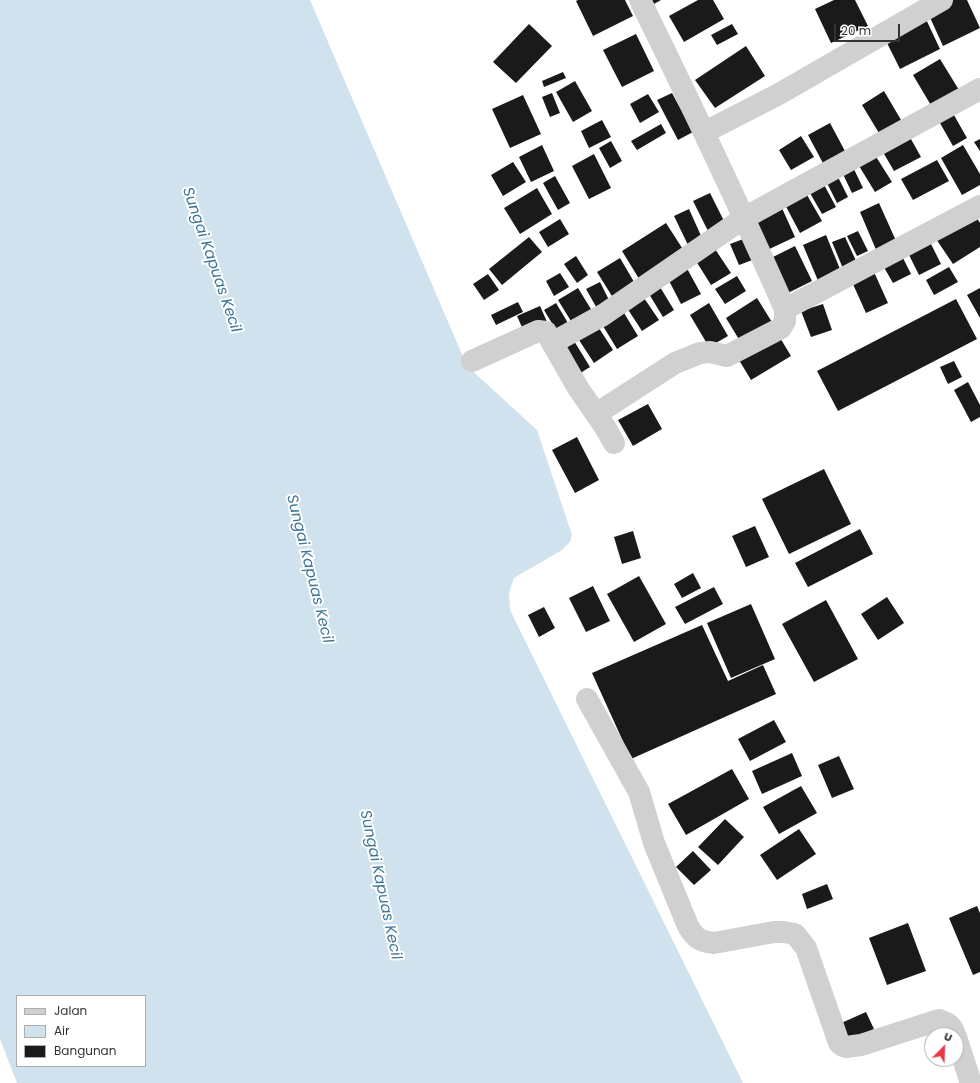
<!DOCTYPE html>
<html>
<head>
<meta charset="utf-8">
<style>
	body { margin:0 }
	#map { position:relative; width:980px; height:1083px; overflow:hidden; background:#fff; font-family:Poppins,sans-serif }
	canvas { display:block }
	.legend { position:absolute; left:16px; top:995px; width:130px; height:72px; box-sizing:border-box; background:#fff; border:1px solid #adadad; margin:0; padding:5px 7px; list-style:none; font-size:12px; color:#333 }
	.legend li { display:flex; align-items:center; gap:8px; height:20px }
	.legend b { width:20px; border:1px solid #adadad }
	.north { position:absolute; left:924px; top:1027px; width:40px; height:40px; box-sizing:border-box; background:#fff; border:1px solid #adadad; border-radius:50%; rotate:23deg; font-size:11px; font-weight:700; line-height:16px; text-align:center; color:#333 }
	.north::after { content:''; display:block; margin:auto; width:14px; height:18px; background:#e63946; clip-path:polygon(50% 0,100% 100%,50% 72%,0 100%) }
	.scale { position:absolute; left:834px; top:24px; width:66px; height:18px; box-sizing:border-box; border:2px solid #333; border-top:0; padding-left:5px; font-size:12px; line-height:14px; white-space:nowrap; color:#333; -webkit-text-stroke:3px #fff; paint-order:stroke }
</style>
</head>
<body>
<div id="map">
<canvas width="980" height="1083"></canvas>
<ul class="legend">
<li><b style="height:5px;background:#d0d0d0"></b>Jalan</li>
<li><b style="height:11px;background:#cfe2ee"></b>Air</li>
<li><b style="height:11px;background:#1a1a1a"></b>Bangunan</li>
</ul>
<div class="north">U</div>
<div class="scale">20 m</div>
</div>
<script>
const ctx = document.querySelector('canvas').getContext('2d');
ctx.lineJoin = 'round';
function fill(path, color) {
  ctx.fillStyle = color;
  ctx.fill(path, 'evenodd');
}
function stroke(path, color, width, dash) {
  ctx.strokeStyle = color;
  ctx.lineWidth = width;
  ctx.lineCap = dash ? 'butt' : 'round';
  ctx.setLineDash(dash || []);
  ctx.stroke(path);
}
function label(font, color, halo, rows, align = 'center') {
  ctx.font = font + ' Poppins,sans-serif';
  ctx.lineWidth = 4;
  ctx.setLineDash([]);
  ctx.textBaseline = 'middle';
  ctx.strokeStyle = halo;
  ctx.fillStyle = color;
  for (const [text, x, y, turn = 0] of rows) {
    ctx.save();
    ctx.translate(x, y);
    ctx.rotate((+turn || 0) * Math.PI / 180);
    ctx.textAlign = isNaN(turn) ? turn : align;
    if (halo) ctx.strokeText(text, 0, 0);
    ctx.fillText(text, 0, 0);
    ctx.restore();
  }
}
fill(new Path2D(`
	M 0,0 L 310,0 L 467,366 L 537,430 L 572,535 L 570,542 L 562,550 L 514,578 L 509,593 L 510,610 L 743,1083 L 17,1083 L 0,1039 ZM 17,996 L 145,996 L 145,1066 L 17,1066 Z`), '#cfe2ee');
fill(new Path2D(`
	M 578,0 L 625,0 L 633,16 L 593,36 L 576,1 Z
	M 652,0 L 661,0 L 654,4 Z
	M 698,0 L 713,0 L 724,19 L 684,42 L 669,16 Z
	M 834,0 L 855,0 L 868,26 L 831,43 L 815,9 Z
	M 950,0 L 967,0 L 980,28 L 943,46 L 927,11 Z
	M 924,15 L 940,49 L 900,69 L 883,35 Z
	M 529,24 L 552,46 L 516,83 L 493,62 Z
	M 732,24 L 738,34 L 717,45 L 711,35 Z
	M 636,34 L 654,71 L 622,87 L 603,50 Z
	M 746,46 L 765,76 L 715,108 L 695,80 Z
	M 940,59 L 959,90 L 932,107 L 913,75 Z
	M 563,72 L 566,78 L 544,87 L 542,81 Z
	M 575,81 L 592,111 L 573,122 L 556,92 Z
	M 884,91 L 904,125 L 882,138 L 862,105 Z
	M 552,93 L 560,113 L 550,117 L 542,97 Z
	M 672,93 L 693,132 L 678,140 L 657,100 Z
	M 648,94 L 659,112 L 640,123 L 630,104 Z
	M 523,95 L 541,134 L 510,148 L 492,109 Z
	M 950,108 L 967,138 L 953,146 L 936,116 Z
	M 602,120 L 611,137 L 589,148 L 581,131 Z
	M 830,123 L 846,153 L 824,165 L 808,135 Z
	M 661,124 L 666,133 L 637,150 L 631,141 Z
	M 907,132 L 921,157 L 894,171 L 880,147 Z
	M 801,136 L 814,157 L 791,170 L 779,150 Z
	M 980,139 L 980,151 L 974,142 Z
	M 611,141 L 622,161 L 610,168 L 599,148 Z
	M 542,145 L 554,171 L 531,182 L 519,157 Z
	M 963,145 L 980,174 L 980,185 L 962,195 L 941,158 Z
	M 873,152 L 892,182 L 875,192 L 856,161 Z
	M 594,154 L 611,188 L 589,199 L 572,166 Z
	M 937,160 L 949,181 L 913,200 L 901,179 Z
	M 513,162 L 526,182 L 503,196 L 491,175 Z
	M 852,165 L 863,188 L 852,193 L 841,170 Z
	M 835,171 L 848,197 L 837,203 L 824,177 Z
	M 555,176 L 570,203 L 558,210 L 543,183 Z
	M 821,179 L 836,207 L 822,214 L 806,186 Z
	M 537,188 L 552,214 L 520,234 L 504,208 Z
	M 803,188 L 822,221 L 800,233 L 782,199 Z
	M 710,193 L 726,225 L 709,233 L 693,201 Z
	M 879,203 L 897,243 L 877,252 L 860,212 Z
	M 781,206 L 795,237 L 763,252 L 749,220 Z
	M 689,209 L 702,238 L 688,245 L 674,216 Z
	M 975,215 L 980,223 L 980,247 L 953,264 L 936,239 Z
	M 560,219 L 569,234 L 548,247 L 539,232 Z
	M 666,223 L 686,254 L 641,282 L 622,251 Z
	M 858,231 L 868,251 L 857,256 L 847,236 Z
	M 826,235 L 842,274 L 819,283 L 803,245 Z
	M 529,237 L 542,252 L 502,285 L 489,269 Z
	M 845,237 L 858,265 L 844,271 L 832,242 Z
	M 746,238 L 755,259 L 739,265 L 730,244 Z
	M 929,240 L 941,264 L 919,275 L 907,251 Z
	M 795,246 L 812,281 L 788,293 L 771,258 Z
	M 715,249 L 731,273 L 711,285 L 696,261 Z
	M 901,254 L 911,274 L 893,283 L 882,264 Z
	M 576,256 L 588,275 L 577,283 L 564,264 Z
	M 620,258 L 637,287 L 615,301 L 597,272 Z
	M 684,263 L 701,294 L 681,304 L 665,273 Z
	M 949,267 L 958,282 L 934,295 L 926,280 Z
	M 874,272 L 888,303 L 866,313 L 852,282 Z
	M 560,273 L 569,287 L 554,296 L 546,281 Z
	M 488,274 L 499,290 L 484,300 L 473,284 Z
	M 737,276 L 746,291 L 725,304 L 715,289 Z
	M 600,282 L 612,306 L 599,312 L 586,289 Z
	M 657,282 L 674,310 L 663,317 L 646,289 Z
	M 578,288 L 594,314 L 574,326 L 558,300 Z
	M 980,288 L 980,318 L 967,295 Z
	M 644,298 L 659,320 L 642,331 L 627,308 Z
	M 757,298 L 775,327 L 743,346 L 726,318 Z
	M 956,299 L 977,339 L 838,411 L 817,371 Z
	M 518,302 L 523,312 L 496,325 L 491,315 Z
	M 556,303 L 571,328 L 559,335 L 544,310 Z
	M 709,303 L 728,336 L 709,347 L 690,315 Z
	M 823,304 L 832,330 L 811,337 L 801,311 Z
	M 540,306 L 548,324 L 525,334 L 517,316 Z
	M 621,308 L 638,336 L 617,349 L 600,321 Z
	M 597,325 L 613,350 L 594,363 L 577,337 Z
	M 776,331 L 791,356 L 751,380 L 736,355 Z
	M 571,336 L 590,367 L 574,377 L 555,346 Z
	M 954,361 L 962,377 L 948,384 L 940,367 Z
	M 968,382 L 980,405 L 980,417 L 971,422 L 954,390 Z
	M 648,404 L 662,429 L 633,446 L 618,420 Z
	M 577,437 L 599,480 L 575,493 L 552,450 Z
	M 824,469 L 851,524 L 789,554 L 762,499 Z
	M 755,526 L 769,557 L 746,567 L 732,536 Z
	M 860,529 L 873,554 L 808,587 L 795,563 Z
	M 633,531 L 641,558 L 622,564 L 614,537 Z
	M 693,573 L 701,588 L 682,598 L 674,584 Z
	M 639,576 L 666,624 L 634,642 L 607,594 Z
	M 593,586 L 610,621 L 586,632 L 569,598 Z
	M 714,587 L 723,604 L 685,624 L 675,607 Z
	M 887,597 L 904,623 L 878,640 L 861,614 Z
	M 826,600 L 858,659 L 814,682 L 782,624 Z
	M 751,604 L 775,659 L 731,678 L 707,623 Z
	M 544,607 L 555,628 L 539,637 L 528,615 Z
	M 702,625 L 728,681 L 763,665 L 776,694 L 631,759 L 592,673 Z
	M 774,720 L 786,742 L 750,761 L 738,739 Z
	M 792,753 L 802,776 L 762,794 L 752,771 Z
	M 839,756 L 854,789 L 832,798 L 818,765 Z
	M 732,769 L 749,799 L 686,835 L 668,804 Z
	M 801,786 L 817,813 L 779,834 L 763,807 Z
	M 725,819 L 744,837 L 718,865 L 698,847 Z
	M 799,829 L 816,854 L 777,880 L 760,855 Z
	M 693,851 L 711,870 L 694,885 L 676,867 Z
	M 827,884 L 833,899 L 807,909 L 802,894 Z
	M 977,906 L 980,913 L 980,972 L 973,975 L 949,918 Z
	M 908,923 L 926,971 L 887,985 L 869,938 Z
	M 866,1012 L 874,1029 L 846,1041 L 839,1024 Z`), '#1a1a1a');
stroke(new Path2D(`
	M 705,132 L 779,94 L 942,0
	M 785,309 L 980,206
	M 552,343 L 603,315 L 744,218 L 980,89
	M 472,361 L 538,331 L 546,332 L 578,388 L 605,427 L 614,443
	M 596,414 L 675,363 L 700,353 L 710,352 L 727,356 L 781,328 L 785,321 L 785,309 C 739,205 690,102 640,0
	M 587,699 L 639,792 L 654,843 L 688,926 C 695,938 699,941 714,943 L 774,932 L 784,932 L 795,934 L 806,948 L 839,1043 L 843,1046 L 846,1047 L 861,1045 L 939,1020 C 948,1023 953,1026 955,1035
	M 956,1037 L 971,1083`), '#d0d0d0', 22);
label('italic 15px', '#3f7597', '#fff', [
	["Sungai Kapuas Kecil",211,260,71],
	["Sungai Kapuas Kecil",309,569,76],
	["Sungai Kapuas Kecil",380,885,78]
]);
</script>
</body>
</html>
